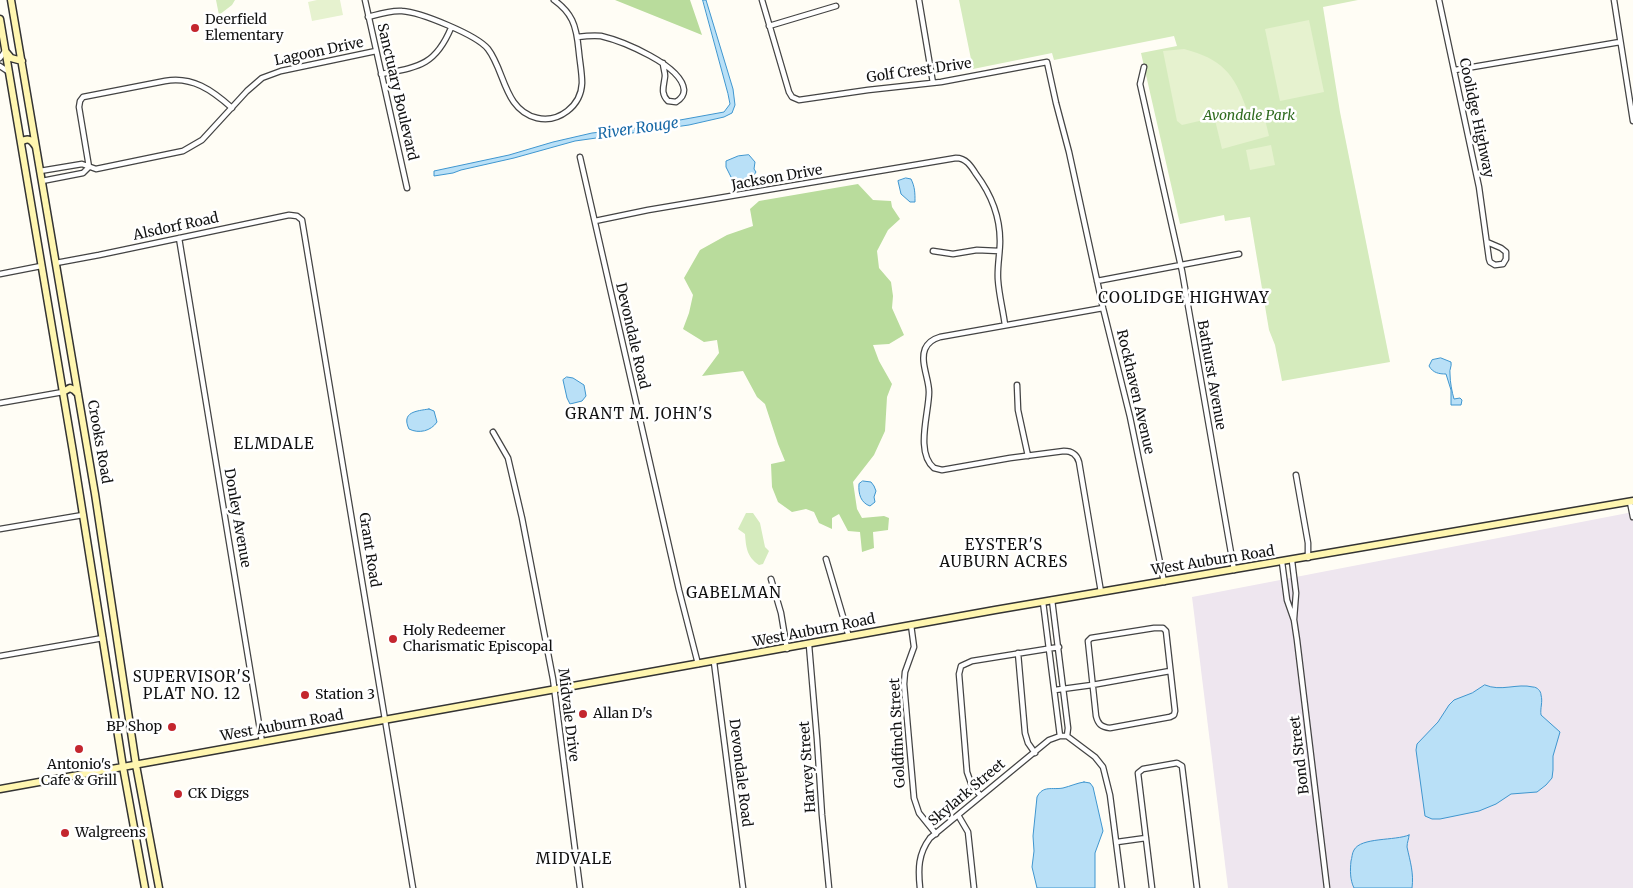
<!DOCTYPE html>
<html>
<head>
<meta charset="utf-8">
<style>
	body { margin:0 }
	canvas { display:block; background:#fffdf5 }
</style>
</head>
<body>
<canvas width="1633" height="888"></canvas>
<script>
const ctx = document.querySelector('canvas').getContext('2d');
ctx.lineJoin = 'round';
function fill(path, color) {
  ctx.fillStyle = color;
  ctx.fill(path, 'evenodd');
}
function stroke(path, color, width, dash) {
  ctx.strokeStyle = color;
  ctx.lineWidth = width;
  ctx.lineCap = dash ? 'butt' : 'round';
  ctx.setLineDash(dash || []);
  ctx.stroke(path);
}
function label(font, color, halo, rows, align = 'center') {
  ctx.font = font + ' Merriweather,serif';
  ctx.lineWidth = 5;
  ctx.setLineDash([]);
  ctx.textBaseline = 'middle';
  ctx.strokeStyle = halo;
  ctx.fillStyle = color;
  for (const [text, x, y, turn = 0] of rows) {
    ctx.save();
    ctx.translate(x, y);
    ctx.rotate((+turn || 0) * Math.PI / 180);
    ctx.textAlign = isNaN(turn) ? turn : align;
    if (halo) ctx.strokeText(text, 0, 0);
    ctx.fillText(text, 0, 0);
    ctx.restore();
  }
}
fill(new Path2D(`
	M 1633,512 L 1633,888 L 1228,888 L 1192,597 Z`), '#eee6ef');
fill(new Path2D(`
	M 216,0 L 235,0 L 232,5 L 219,15 Z
	M 959,0 L 1358,0 L 1323,7 L 1340,112 L 1390,362 L 1282,381 L 1275,345 L 1269,330 L 1250,217 L 1225,221 L 1224,215 L 1180,224 L 1141,53 L 1177,46 L 1174,36 L 1054,60 L 1052,53 L 973,69 Z
	M 746,513 L 753,513 L 760,523 L 765,547 L 769,551 L 763,564 L 759,565 C 747,557 746,548 745,534 L 738,529 Z`), '#d5ebbd');
fill(new Path2D(`
	M 615,0 L 690,0 L 702,35 Z
	M 858,184 L 873,200 L 891,201 L 892,207 L 900,219 L 888,230 L 877,251 L 879,268 L 891,282 L 893,296 L 892,308 L 904,335 L 889,344 L 873,345 L 879,361 L 892,384 L 887,397 L 885,431 L 874,455 L 853,482 L 857,509 L 862,518 L 884,516 L 889,518 L 888,530 L 873,532 L 874,548 L 862,552 L 860,532 L 848,531 L 839,514 L 832,518 L 832,529 L 819,523 L 814,512 L 806,509 L 792,512 L 778,502 L 772,487 L 771,464 L 785,461 L 778,444 L 765,404 L 757,397 L 743,371 L 702,376 L 719,353 L 717,340 L 704,342 L 683,329 L 689,313 L 693,295 L 684,278 L 700,250 L 727,235 L 753,226 L 750,209 L 759,201 Z`), '#b9dc9c');
fill(new Path2D(`
	M 317,0 L 340,0 L 343,15 L 312,21 L 308,2 Z
	M 1309,20 L 1324,92 L 1280,101 L 1265,29 Z
	M 1184,49 C 1222,59 1234,73 1247,110 L 1182,125 L 1177,121 L 1163,51 Z
	M 1263,111 L 1269,136 L 1222,149 L 1215,120 L 1242,114 L 1243,116 Z
	M 1271,145 L 1275,165 L 1250,170 L 1246,150 Z`), '#e6f2cf');
const water = new Path2D(`
	M 703,0 L 706,0 L 733,89 L 735,105 L 732,113 L 724,117 L 689,125 L 575,141 L 514,158 L 461,170 L 453,173 L 434,176 L 434,171 L 509,155 L 553,142 L 592,133 L 636,128 L 724,112 L 730,104 L 728,94 Z
	M 749,155 L 755,162 L 754,169 L 756,172 L 754,175 L 741,180 L 732,179 L 726,167 L 726,161 L 738,156 Z
	M 906,178 L 911,179 C 915,187 915,193 915,202 L 910,202 L 901,194 L 898,181 Z
	M 1441,358 L 1451,362 C 1452,367 1449,369 1450,374 C 1450,382 1452,392 1454,399 L 1460,398 L 1462,400 L 1461,405 L 1451,405 L 1451,390 L 1446,374 C 1439,374 1433,373 1429,366 L 1432,360 Z
	M 567,377 L 573,378 L 584,385 L 586,396 L 582,401 L 570,404 L 567,398 L 563,380 Z
	M 429,409 L 434,411 L 437,422 C 431,431 419,434 409,429 C 401,412 416,411 429,409 Z
	M 863,481 L 871,482 L 874,486 L 876,491 L 874,497 L 875,502 L 870,506 C 861,503 858,494 859,484 Z
	M 1485,685 C 1501,692 1517,683 1533,687 C 1537,687 1541,691 1541,695 C 1543,702 1540,708 1541,715 L 1560,732 L 1553,756 L 1553,770 L 1552,778 L 1546,785 L 1537,792 L 1511,794 L 1496,804 L 1479,811 L 1440,819 L 1432,819 L 1425,816 L 1416,750 L 1417,744 L 1438,722 L 1449,705 L 1454,700 L 1472,693 Z
	M 1084,782 L 1090,783 L 1093,787 L 1103,831 L 1095,853 L 1095,888 L 1037,888 L 1032,867 L 1034,851 L 1033,836 L 1037,797 C 1043,785 1052,790 1063,788 C 1071,786 1077,783 1084,782 Z
	M 1409,835 C 1409,839 1407,842 1407,847 C 1410,861 1414,873 1412,888 L 1354,888 C 1350,880 1350,870 1351,861 C 1352,858 1352,853 1354,850 C 1361,837 1395,841 1409,835 Z`);
fill(water, '#b9e0f7');
stroke(water, '#3f96cf', 1);
const street = new Path2D(`
	M 365,0 L 407,188
	M 762,0 L 789,92 L 792,97 L 799,100 L 868,90 L 941,82 L 1047,62 L 1056,103 L 1069,152 L 1103,308 L 1130,417 L 1164,582
	M 919,0 L 933,83
	M 1439,0 L 1479,187 L 1489,259 L 1490,262 L 1495,265 L 1503,264 L 1506,259 L 1506,252 L 1501,248 L 1487,242
	M 1614,0 L 1633,121
	M 368,17 C 379,14 391,10 402,11 C 420,12 477,35 488,49 C 505,71 504,110 537,118 C 559,123 581,106 582,83 C 582,73 580,63 579,53 C 578,42 577,30 572,20 C 568,12 561,5 554,0
	M 769,26 L 836,6
	M 577,37 C 585,36 593,35 601,36 C 622,41 682,65 684,90 C 684,96 681,99 676,102 L 668,101 C 660,93 664,86 665,76 C 665,72 663,67 663,63
	M 0,58 L 5,51
	M 0,66 L 9,72
	M 1144,67 L 1140,84 L 1182,271 L 1234,570
	M 1455,70 L 1620,42
	M 381,74 C 418,67 435,66 451,28
	M 580,157 L 679,590 L 698,664
	M 89,167 L 79,107 L 80,101 L 83,97 L 165,81 C 192,76 212,90 232,108
	M 40,171 L 82,164 L 96,169 L 183,151 L 202,140 L 247,91 L 262,78 L 281,71 L 376,51
	M 42,181 L 83,173 L 89,167
	M 595,221 L 648,210 L 956,158 C 966,158 971,166 976,174 C 991,194 1000,216 1000,241 C 1000,254 997,267 998,280 C 999,295 1003,310 1005,325
	M 179,238 L 262,742
	M 933,251 L 953,254 L 977,250 L 999,251
	M 56,263 L 99,255 L 289,215 L 297,216 L 302,220 L 413,888
	M 0,274 L 41,266
	M 1097,281 L 1239,254
	M 1017,385 L 1018,410 L 1028,456
	M 0,403 L 63,392
	M 493,432 L 508,458 L 522,518 L 553,679 L 580,888
	M 1296,475 L 1308,543 L 1308,558
	M 1630,502 L 1633,517
	M 0,529 L 83,515
	M 826,559 L 849,637
	M 1292,561 L 1296,593 L 1294,619
	M 1282,562 L 1287,600 L 1294,620 L 1297,640 L 1327,888
	M 771,579 L 781,613 L 787,649
	M 1101,592 L 1079,462 C 1077,455 1072,451 1064,451 L 1010,458 L 942,470 L 934,468 C 915,452 929,413 929,392 C 929,379 920,362 925,349 C 928,342 933,339 940,337 L 1103,308
	M 1052,600 L 1068,728 L 1067,736
	M 1043,602 L 1060,736
	M 911,625 L 914,647 L 905,672 L 904,684 L 914,798 L 919,813 L 936,834
	M 1154,628 L 1163,628 L 1166,631 L 1175,711 L 1174,715 L 1170,717 L 1110,728 C 1101,727 1098,724 1096,716 L 1088,641 L 1091,638 Z
	M 809,645 L 817,739 L 822,815 L 829,888
	M 1018,653 L 1025,733 L 1028,743 L 1035,753
	M 0,656 L 103,638
	M 714,662 L 743,888
	M 1055,690 L 1092,685 L 1170,671
	M 981,796 L 972,786 L 967,772 L 959,674 L 961,666 L 972,661 L 1059,647
	M 958,815 L 968,832 L 974,888
	M 1117,842 L 1146,838
	M 920,888 C 918,869 918,854 930,838 L 1049,740 L 1060,736 L 1067,736 L 1095,757 L 1103,767 L 1110,795 L 1122,888
	M 1152,888 L 1138,773 L 1143,769 L 1177,763 L 1182,766 L 1197,888`);
const secondary = new Path2D(`
	M 11,0 L 95,494 L 136,765 L 159,888
	M 0,19 L 73,452 L 123,767 L 145,888
	M 6,52 L 11,58 L 22,61
	M 21,142 C 28,137 32,140 36,147
	M 63,392 L 70,388 L 74,390 L 78,394
	M 0,789 L 995,610 L 1633,501`);
stroke(street, '#444', 7);
stroke(secondary, '#333', 9);
stroke(street, '#fff', 4.5);
stroke(secondary, '#fff6b0', 6);
for (const [x, y, r, color] of [
	[195,28,5,"#c4262e"],
	[393,639,5,"#c4262e"],
	[305,695,5,"#c4262e"],
	[583,714,5,"#c4262e"],
	[172,727,5,"#c4262e"],
	[79,749,5,"#c4262e"],
	[178,794,5,"#c4262e"],
	[65,833,5,"#c4262e"]
]) {
  const dot = new Path2D();
  dot.arc(x, y, r, 0, 2 * Math.PI);
  ctx.fillStyle = color;
  ctx.fill(dot);
  stroke(dot, '#fff', 2);
}
label('14px', '#111', '#fff', [
	["Deerfield",205,20],
	["Elementary",205,36],
	["Holy Redeemer",403,631],
	["Charismatic Episcopal",403,647],
	["Station 3",315,695],
	["Allan D's",593,714],
	["BP Shop",162,727,"right"],
	["Antonio's",79,765,"center"],
	["Cafe & Grill",79,781,"center"],
	["CK Diggs",188,794],
	["Walgreens",75,833]
], 'left');
label('14px', '#111', '#fff', [
	["Lagoon Drive",319,52,-12],
	["Golf Crest Drive",919,71,-8],
	["Sanctuary Boulevard",397,92,77],
	["Coolidge Highway",1476,118,78],
	["Jackson Drive",777,178,-10],
	["Alsdorf Road",176,227,-12],
	["Devondale Road",632,336,77],
	["Bathurst Avenue",1211,375,80],
	["Rockhaven Avenue",1135,392,77],
	["Crooks Road",99,442,80],
	["Donley Avenue",237,518,80],
	["Grant Road",369,550,81],
	["West Auburn Road",1213,561,-9],
	["West Auburn Road",814,631,-11],
	["Midvale Drive",568,715,83],
	["West Auburn Road",282,726,-10],
	["Goldfinch Street",898,733,-93],
	["Bond Street",1300,755,-97],
	["Harvey Street",808,767,-94],
	["Devondale Road",740,773,83],
	["Skylark Street",967,793,-40]
]);
label('italic 14px', '#2f6b1f', '#fff', [
	["Avondale Park",1249,116]
]);
label('italic 15px', '#1768a6', '#fff', [
	["River Rouge",638,129,-8]
]);
ctx.letterSpacing = '1px';
label('15px', '#111', '#fff', [
	["COOLIDGE HIGHWAY",1184,299],
	["GRANT M. JOHN'S",639,415],
	["ELMDALE",274,445],
	["EYSTER'S",1004,546],
	["AUBURN ACRES",1004,563],
	["GABELMAN",734,594],
	["SUPERVISOR'S",192,678],
	["PLAT NO. 12",192,695],
	["MIDVALE",574,860]
]);
ctx.letterSpacing = '0px';
</script>
</body>
</html>
